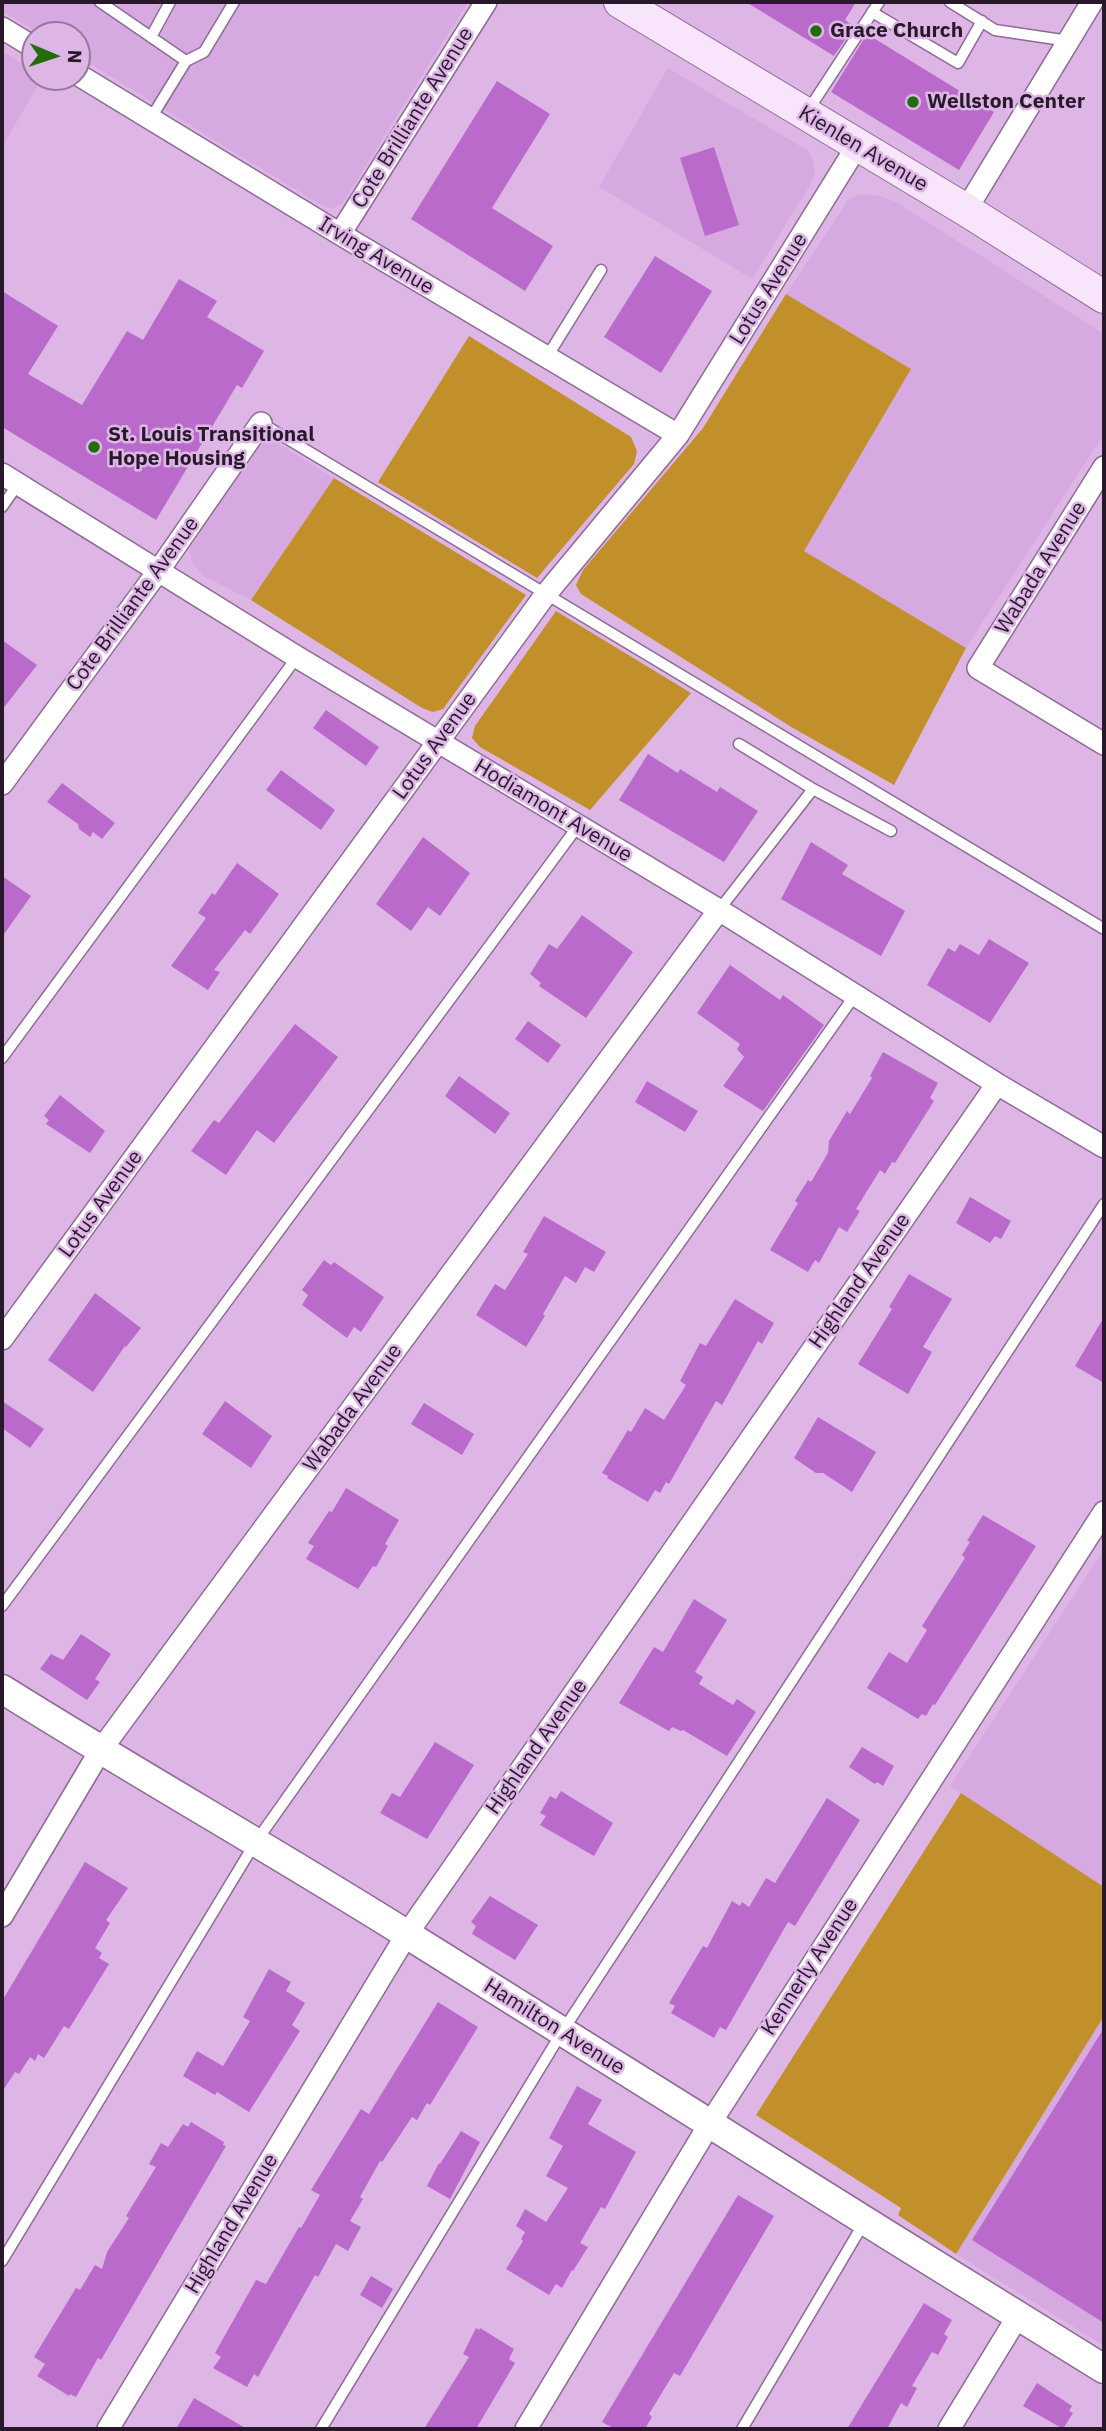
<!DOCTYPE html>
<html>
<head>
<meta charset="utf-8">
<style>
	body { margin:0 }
	#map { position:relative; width:1106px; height:2431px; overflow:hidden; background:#deb6e6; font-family:"IBM Plex Sans",sans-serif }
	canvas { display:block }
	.frame { position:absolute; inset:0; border:4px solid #27192a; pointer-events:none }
	.north { position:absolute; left:21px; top:21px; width:70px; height:70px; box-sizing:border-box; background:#deb6e6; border:2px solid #95779b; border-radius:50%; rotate:92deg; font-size:19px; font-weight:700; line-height:28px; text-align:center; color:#27192a }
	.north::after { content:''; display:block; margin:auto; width:24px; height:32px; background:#226c0d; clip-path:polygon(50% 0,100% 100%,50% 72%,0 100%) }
</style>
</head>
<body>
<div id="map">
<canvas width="1106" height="2431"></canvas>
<div class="frame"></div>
<div class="north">N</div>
</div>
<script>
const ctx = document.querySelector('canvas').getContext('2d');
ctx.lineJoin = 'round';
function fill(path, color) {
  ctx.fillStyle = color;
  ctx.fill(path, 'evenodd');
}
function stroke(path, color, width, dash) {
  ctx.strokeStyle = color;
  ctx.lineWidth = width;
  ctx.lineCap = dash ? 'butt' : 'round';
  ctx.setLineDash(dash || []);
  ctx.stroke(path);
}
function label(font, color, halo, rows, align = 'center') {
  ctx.font = font + ' "IBM Plex Sans",sans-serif';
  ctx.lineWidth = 5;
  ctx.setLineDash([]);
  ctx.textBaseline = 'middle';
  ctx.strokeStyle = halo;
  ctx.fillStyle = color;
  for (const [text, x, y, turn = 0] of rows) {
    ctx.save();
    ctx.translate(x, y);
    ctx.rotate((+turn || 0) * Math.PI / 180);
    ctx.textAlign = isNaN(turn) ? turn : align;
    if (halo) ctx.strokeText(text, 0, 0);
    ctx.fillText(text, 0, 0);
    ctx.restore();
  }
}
fill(new Path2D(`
	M 2,2 L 468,2 L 342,204 L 332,209 L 319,204 L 77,56 L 77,35 L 42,35 L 2,11 Z
	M 2,51 L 35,71 L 35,77 L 43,77 L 2,147 Z
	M 668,68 L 807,150 L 813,160 L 815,175 L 809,187 L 752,279 L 599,187 Z
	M 861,194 L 881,196 L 896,202 L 1104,334 L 1104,434 L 966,648 L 803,551 L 911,369 L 786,294 L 848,200 Z
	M 264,435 L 334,478 L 251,600 L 204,576 L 192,563 L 189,549 Z
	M 1104,1549 L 1104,1887 L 950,1786 Z
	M 1104,2016 L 1104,2346 L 956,2254 Z`), '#d6aae0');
fill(new Path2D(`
	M 786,294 L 911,369 L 804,551 L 966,648 L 894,785 L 793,728 L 581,594 L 576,585 L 583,570 L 703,428 Z
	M 469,336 L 631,437 L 637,451 L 634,464 L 537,578 L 378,482 Z
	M 334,478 L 526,595 L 443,709 L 433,712 L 422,708 L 251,600 Z
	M 556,611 L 691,693 L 590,810 L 480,747 L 472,738 L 475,726 Z
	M 961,1793 L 1104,1887 L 1104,2016 L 956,2254 L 898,2215 L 901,2208 L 756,2115 Z`), '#c2902b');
fill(new Path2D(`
	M 746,2 L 856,2 L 845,20 L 854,26 L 834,56 Z
	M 867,34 L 994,112 L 959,170 L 831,92 Z
	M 497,81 L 550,114 L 492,208 L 553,246 L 525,291 L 411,219 Z
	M 714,147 L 739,225 L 705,236 L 680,158 Z
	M 655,256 L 712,291 L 661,373 L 604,337 Z
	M 179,279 L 217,301 L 207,317 L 264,351 L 242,388 L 237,385 L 156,520 L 2,427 L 2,291 L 58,326 L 28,374 L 82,405 L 127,331 L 143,340 Z
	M 2,640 L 37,665 L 2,710 Z
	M 326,710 L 379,747 L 366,766 L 313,728 Z
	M 648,754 L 678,773 L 680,769 L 717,792 L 720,787 L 758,811 L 724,862 L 619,800 Z
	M 281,770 L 335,810 L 321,830 L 266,790 Z
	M 62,783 L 115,823 L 102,839 L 93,832 L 90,837 L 79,829 L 78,824 L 47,802 Z
	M 423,837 L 470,873 L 440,916 L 428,907 L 411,931 L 376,904 Z
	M 811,842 L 848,865 L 842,874 L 905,911 L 881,956 L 781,899 Z
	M 237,863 L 279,894 L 250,934 L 245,930 L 214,970 L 220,972 L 208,990 L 171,966 L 206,918 L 198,913 L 212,893 L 215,895 Z
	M 2,876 L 31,896 L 2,937 Z
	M 582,915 L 633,952 L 586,1018 L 539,986 L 541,983 L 530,974 L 549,944 L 557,949 Z
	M 989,939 L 1029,963 L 990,1023 L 927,985 L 948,948 L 955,952 L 960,944 L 979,955 Z
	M 730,965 L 780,1000 L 783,995 L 824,1025 L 763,1111 L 723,1086 L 744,1057 L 737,1049 L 740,1044 L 697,1013 Z
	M 528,1021 L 561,1045 L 548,1063 L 515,1039 Z
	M 295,1024 L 338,1057 L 274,1143 L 257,1130 L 226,1175 L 191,1151 L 214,1120 L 219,1123 Z
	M 883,1052 L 938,1083 L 930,1098 L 934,1101 L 895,1163 L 892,1162 L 885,1174 L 880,1170 L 856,1209 L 860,1211 L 847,1232 L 839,1227 L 819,1263 L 815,1260 L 808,1272 L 770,1250 L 798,1203 L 795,1201 L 808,1180 L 811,1182 L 828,1153 L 829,1141 L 847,1111 L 850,1114 L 872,1078 L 870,1076 Z
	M 459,1076 L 510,1113 L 495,1134 L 445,1096 Z
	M 647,1081 L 698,1111 L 685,1132 L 635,1102 Z
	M 60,1095 L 105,1131 L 90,1153 L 46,1124 L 49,1120 L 44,1116 Z
	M 970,1197 L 1011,1221 L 1001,1239 L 995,1236 L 990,1243 L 956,1223 Z
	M 544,1216 L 606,1252 L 594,1272 L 585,1267 L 576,1283 L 565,1276 L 543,1314 L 545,1316 L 526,1347 L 476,1315 L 495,1284 L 505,1290 L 528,1254 L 523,1252 Z
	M 324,1260 L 331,1265 L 334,1262 L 384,1297 L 361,1332 L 354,1327 L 347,1338 L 302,1305 L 308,1295 L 302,1290 Z
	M 909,1274 L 952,1299 L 923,1347 L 932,1352 L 908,1394 L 858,1364 L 892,1309 L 889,1307 Z
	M 95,1293 L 141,1328 L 126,1347 L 125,1346 L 93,1392 L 48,1360 Z
	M 735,1299 L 774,1323 L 762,1344 L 758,1341 L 722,1405 L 716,1401 L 669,1484 L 666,1482 L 660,1493 L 655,1490 L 648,1502 L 607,1478 L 608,1476 L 602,1473 L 628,1430 L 631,1432 L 645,1408 L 664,1420 L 686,1385 L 680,1381 L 700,1343 L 706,1346 Z
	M 1104,1317 L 1104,1383 L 1075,1366 Z
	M 2,1401 L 44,1429 L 30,1448 L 2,1428 Z
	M 225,1401 L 272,1436 L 251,1468 L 202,1434 Z
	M 424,1403 L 474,1434 L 462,1455 L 411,1424 Z
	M 818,1417 L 876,1452 L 852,1492 L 823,1473 L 816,1473 L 794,1458 Z
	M 346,1488 L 399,1520 L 385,1544 L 388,1546 L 376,1567 L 373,1566 L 358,1589 L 306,1559 L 314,1546 L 308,1543 L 329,1511 L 332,1512 Z
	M 983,1515 L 1036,1546 L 935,1705 L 933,1704 L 926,1716 L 922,1714 L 918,1719 L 867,1688 L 889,1652 L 907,1663 L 927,1630 L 922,1626 L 965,1558 L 962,1555 L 970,1542 L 967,1541 Z
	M 694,1599 L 727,1620 L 695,1672 L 703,1677 L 699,1684 L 733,1705 L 737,1699 L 756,1712 L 727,1756 L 683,1730 L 681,1731 L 672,1727 L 669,1731 L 619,1703 L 654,1647 L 663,1652 Z
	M 81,1634 L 111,1654 L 95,1679 L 100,1682 L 87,1700 L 40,1669 L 51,1654 L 63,1660 Z
	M 435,1742 L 474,1765 L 427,1839 L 380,1813 L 392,1793 L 400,1797 Z
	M 862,1747 L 894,1766 L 883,1786 L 877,1782 L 875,1784 L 849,1767 Z
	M 561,1791 L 613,1823 L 594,1856 L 540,1825 L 546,1816 L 540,1813 L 550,1796 L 556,1799 Z
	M 827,1798 L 860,1820 L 795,1926 L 788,1922 L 726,2030 L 720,2027 L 714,2038 L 671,2013 L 675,2006 L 669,2003 L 703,1946 L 707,1948 L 732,1901 L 740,1906 L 742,1902 L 749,1907 L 766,1878 L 775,1883 Z
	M 85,1862 L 128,1888 L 106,1920 L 110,1923 L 95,1948 L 102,1953 L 99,1958 L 109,1964 L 69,2029 L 64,2026 L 44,2058 L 38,2054 L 35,2061 L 30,2057 L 19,2074 L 15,2072 L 2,2092 L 2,2001 Z
	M 490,1896 L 538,1925 L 515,1960 L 472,1934 L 476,1926 L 471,1922 Z
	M 269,1969 L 291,1982 L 286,1991 L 305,2003 L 292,2025 L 300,2031 L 249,2112 L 217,2092 L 215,2095 L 183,2076 L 197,2051 L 223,2066 L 250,2021 L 243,2017 Z
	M 438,2002 L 478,2027 L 430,2105 L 427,2103 L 417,2120 L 412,2117 L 382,2162 L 380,2161 L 360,2197 L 363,2199 L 350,2221 L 361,2227 L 348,2251 L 336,2244 L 318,2277 L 315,2275 L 258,2377 L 254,2374 L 247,2387 L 213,2368 L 221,2357 L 215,2353 L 256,2280 L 266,2284 L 299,2227 L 301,2228 L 320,2195 L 311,2190 L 361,2109 L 369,2114 Z
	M 1104,2028 L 1104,2323 L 972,2240 Z
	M 577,2086 L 602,2100 L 588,2124 L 636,2152 L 605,2209 L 601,2207 L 580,2243 L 588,2247 L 573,2271 L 572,2270 L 562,2288 L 556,2284 L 549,2295 L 506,2269 L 523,2241 L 521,2239 L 525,2232 L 516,2226 L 525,2209 L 546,2222 L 568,2188 L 546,2176 L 563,2146 L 549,2138 Z
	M 191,2122 L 224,2142 L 223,2145 L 226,2146 L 101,2360 L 98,2358 L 76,2397 L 70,2394 L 69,2396 L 37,2376 L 45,2364 L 34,2357 L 76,2288 L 80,2290 L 95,2265 L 102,2269 L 107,2252 L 129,2218 L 126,2216 L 156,2167 L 149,2164 L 161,2143 L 168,2147 L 183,2124 L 188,2127 Z
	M 461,2131 L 480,2142 L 450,2199 L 427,2186 L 439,2163 L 440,2164 Z
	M 738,2195 L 774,2216 L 680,2376 L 674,2373 L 649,2414 L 652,2417 L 645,2429 L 615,2429 L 602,2422 Z
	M 371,2276 L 393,2289 L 382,2308 L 360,2295 Z
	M 924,2303 L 952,2320 L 944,2334 L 948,2337 L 938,2355 L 932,2352 L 912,2386 L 917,2388 L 907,2407 L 901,2403 L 887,2429 L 847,2429 Z
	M 476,2328 L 479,2330 L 480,2328 L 514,2349 L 509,2359 L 515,2363 L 476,2429 L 424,2429 L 469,2357 L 463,2354 Z
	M 1037,2383 L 1072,2406 L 1069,2411 L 1073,2413 L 1063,2429 L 1023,2406 Z
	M 194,2398 L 247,2429 L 176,2429 Z`), '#b96acb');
const service = new Path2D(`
	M 100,2 L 186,61
	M 950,2 L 995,30 L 1069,41
	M 872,12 L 958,63 L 982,21
	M 151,37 L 170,2
	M 807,112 L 879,2
	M 151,118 L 186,61 L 204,52 L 234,2
	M 547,357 L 601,270
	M 261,423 L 1104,929
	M 2,507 L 18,484
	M 739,744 L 813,789
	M 719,910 L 813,789 L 891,831
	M 2,1058 L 297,657
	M 2,1606 L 578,826
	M 2,2261 L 255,1843 L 855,995
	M 321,2429 L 562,2032 L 1104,1204
	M 742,2429 L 865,2221`);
const minor = new Path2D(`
	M 2,28 L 35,48
	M 77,74 L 340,234 L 678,435
	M 966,210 L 1092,2
	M 340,234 L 486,2
	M 1104,467 L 978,668 L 1104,744
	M 2,474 L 297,657 L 719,910 L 997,1084 L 1104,1147
	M 2,784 L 159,570 L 261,423
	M 2,1339 L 546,594 L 678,435 L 857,146
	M 2,1916 L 100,1751 L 719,910
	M 108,2429 L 407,1934 L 997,1084
	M 526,2429 L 709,2125 L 1104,1512
	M 949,2429 L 1018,2316`);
const tertiary = new Path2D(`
	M 2,1689 C 136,1773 274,1851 408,1935 C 641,2079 871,2226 1104,2369`);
const secondary = new Path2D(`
	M 620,2 L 966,210 L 1104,297`);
stroke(service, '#8e6a96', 13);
stroke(minor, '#8e6a96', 24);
stroke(tertiary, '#8e6a96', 31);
stroke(secondary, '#8e6a96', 34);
stroke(service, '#fff', 10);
stroke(minor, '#fff', 21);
stroke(tertiary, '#fff', 28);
stroke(secondary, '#f8e5fc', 32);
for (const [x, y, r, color] of [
	[816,31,7,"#226c0d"],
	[913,102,7,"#226c0d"],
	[94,447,7,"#226c0d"]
]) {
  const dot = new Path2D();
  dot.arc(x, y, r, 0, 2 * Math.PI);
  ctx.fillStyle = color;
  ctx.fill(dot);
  stroke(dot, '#deb6e6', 2.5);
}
label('bold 21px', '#27192a', '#deb6e6', [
	["Grace Church",830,31],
	["Wellston Center",927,102],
	["St. Louis Transitional",108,435],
	["Hope Housing",108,459]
], 'left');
label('21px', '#27192a', '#deb6e6', [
	["Cote Brilliante Avenue",413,118,-58],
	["Kienlen Avenue",863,149,31],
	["Irving Avenue",376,256,31],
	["Lotus Avenue",769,289,-58],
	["Wabada Avenue",1041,568,-58],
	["Cote Brilliante Avenue",133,604,-54],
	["Lotus Avenue",435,746,-54],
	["Hodiamont Avenue",553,811,31],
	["Lotus Avenue",101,1204,-54],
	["Highland Avenue",860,1281,-55],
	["Wabada Avenue",353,1408,-54],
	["Highland Avenue",537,1747,-55],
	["Kennerly Avenue",810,1967,-57],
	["Hamilton Avenue",554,2027,32],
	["Highland Avenue",232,2224,-59]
]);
</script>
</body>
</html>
